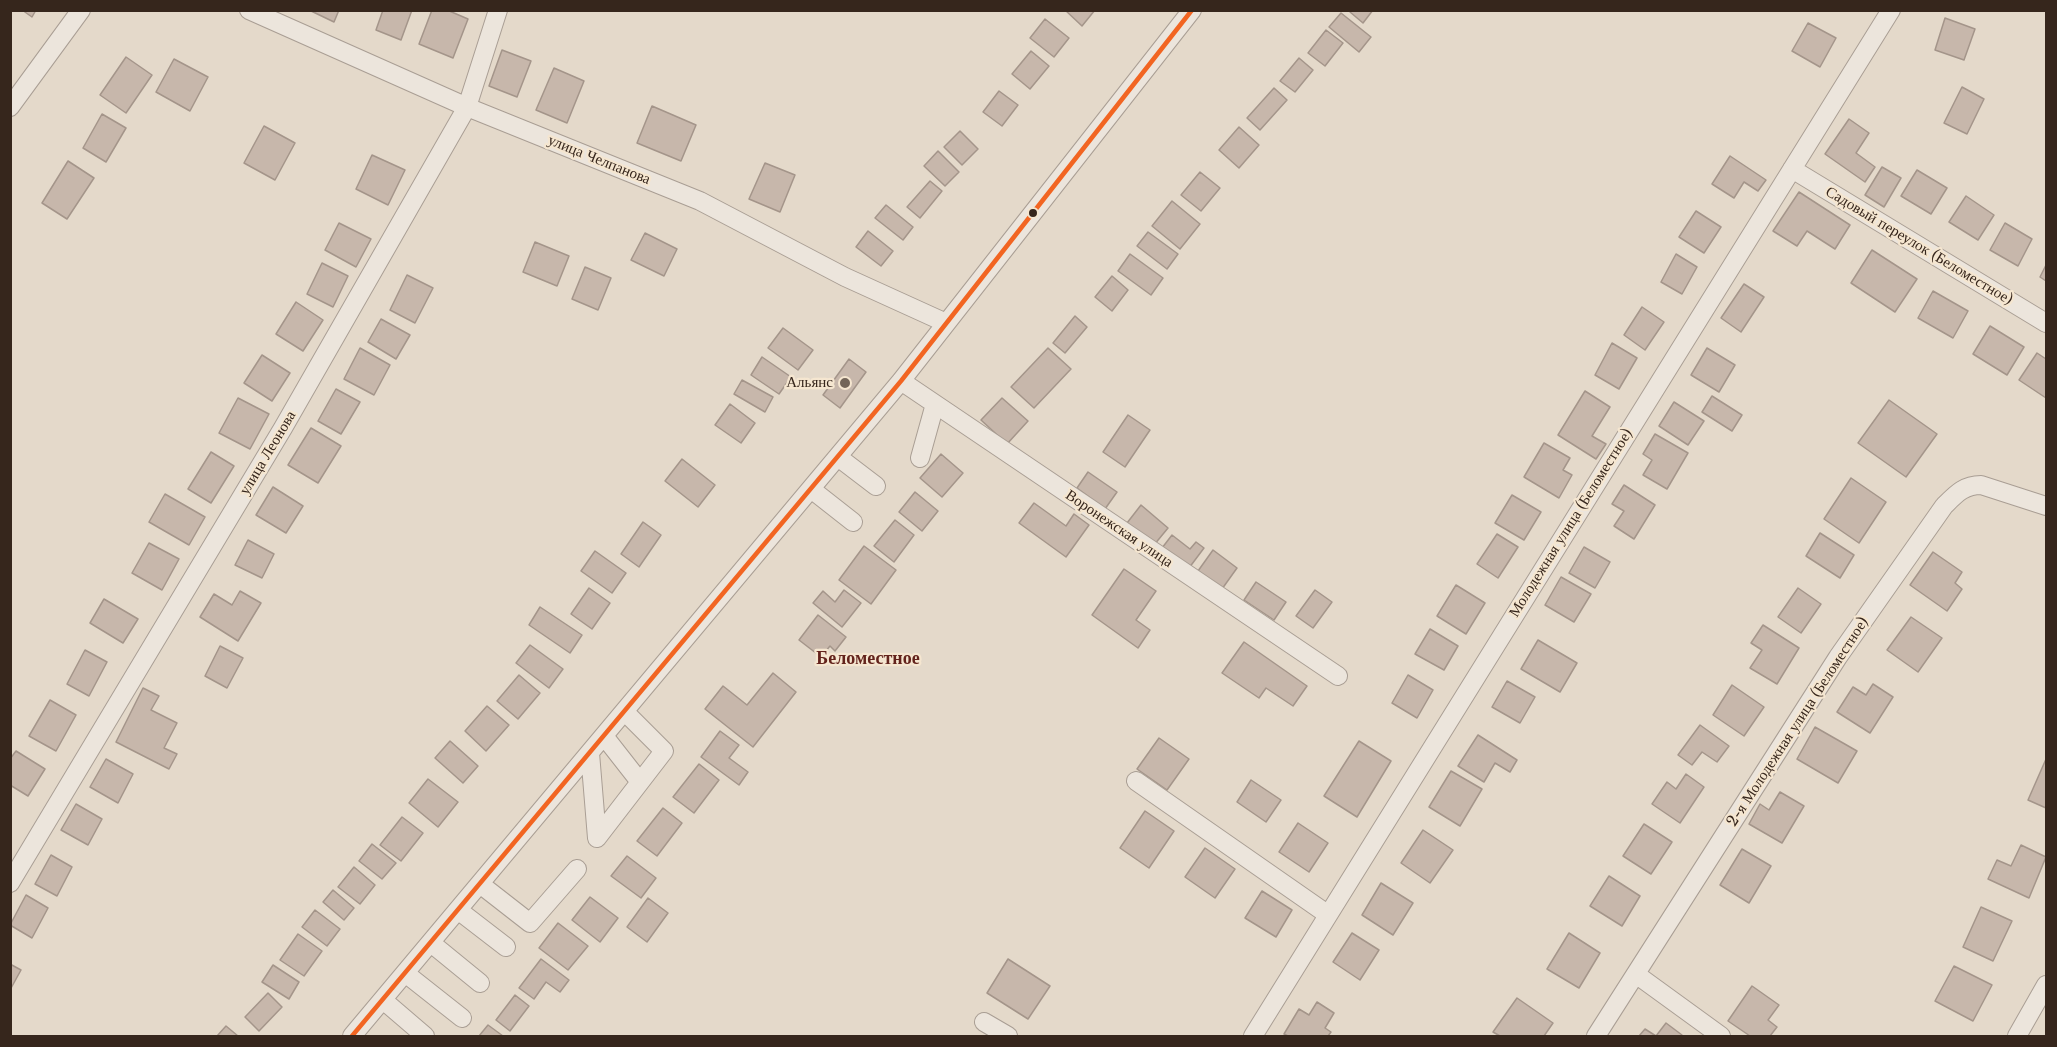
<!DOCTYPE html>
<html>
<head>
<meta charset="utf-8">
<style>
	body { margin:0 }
	#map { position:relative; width:2057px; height:1047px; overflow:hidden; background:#e4d9ca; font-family:"Libre Baskerville",serif }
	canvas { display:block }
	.frame { position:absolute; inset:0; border:12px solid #36261c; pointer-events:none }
</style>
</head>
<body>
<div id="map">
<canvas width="2057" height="1047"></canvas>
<div class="frame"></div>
</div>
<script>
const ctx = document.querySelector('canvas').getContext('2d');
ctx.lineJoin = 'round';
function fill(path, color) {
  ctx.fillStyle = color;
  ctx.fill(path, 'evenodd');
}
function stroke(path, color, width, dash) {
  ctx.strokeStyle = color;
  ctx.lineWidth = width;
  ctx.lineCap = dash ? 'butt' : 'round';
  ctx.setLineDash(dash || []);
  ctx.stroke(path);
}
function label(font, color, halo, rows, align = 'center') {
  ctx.font = font + ' "Libre Baskerville",serif';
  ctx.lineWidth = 4.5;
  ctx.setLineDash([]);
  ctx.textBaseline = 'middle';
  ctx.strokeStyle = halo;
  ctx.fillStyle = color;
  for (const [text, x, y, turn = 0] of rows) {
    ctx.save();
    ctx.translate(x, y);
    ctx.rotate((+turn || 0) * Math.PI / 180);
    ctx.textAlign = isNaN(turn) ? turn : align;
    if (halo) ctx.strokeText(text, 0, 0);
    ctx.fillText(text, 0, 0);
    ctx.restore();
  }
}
const building = new Path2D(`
	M 22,10 L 36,10 L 32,17 Z
	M 309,10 L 339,10 L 334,22 Z
	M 383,10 L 412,10 L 401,40 L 376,30 Z
	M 432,10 L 447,10 L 468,19 L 453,58 L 419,44 Z
	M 1065,10 L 1095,10 L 1082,26 Z
	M 1352,10 L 1373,10 L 1363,23 L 1350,12 Z
	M 1341,13 L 1371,37 L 1359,52 L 1329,27 Z
	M 1945,18 L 1975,29 L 1964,60 L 1935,50 Z
	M 1045,19 L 1069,38 L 1054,57 L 1030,38 Z
	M 1808,23 L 1836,38 L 1820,67 L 1792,51 Z
	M 1326,30 L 1343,43 L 1325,66 L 1308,53 Z
	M 502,50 L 531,61 L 517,97 L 489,86 Z
	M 1031,51 L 1049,66 L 1030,89 L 1012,74 Z
	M 126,57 L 152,75 L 126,113 L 100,95 Z
	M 1299,58 L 1313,70 L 1295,92 L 1280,81 Z
	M 174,59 L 208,77 L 190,111 L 156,92 Z
	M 554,68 L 584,81 L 567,123 L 536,110 Z
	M 1962,87 L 1984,99 L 1967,134 L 1944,123 Z
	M 1274,88 L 1287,100 L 1260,130 L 1247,118 Z
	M 999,91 L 1018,105 L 1002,126 L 983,112 Z
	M 652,106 L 696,125 L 681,161 L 637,143 Z
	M 102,114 L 126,128 L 106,162 L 83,148 Z
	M 1849,119 L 1869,133 L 1856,153 L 1875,167 L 1865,182 L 1825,154 Z
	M 264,126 L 295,143 L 275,180 L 244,163 Z
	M 1239,127 L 1259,145 L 1239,168 L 1219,150 Z
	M 960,131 L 978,149 L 962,165 L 944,147 Z
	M 938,151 L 959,172 L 945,186 L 924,166 Z
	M 372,155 L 405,170 L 388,205 L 356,189 Z
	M 1730,156 L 1766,180 L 1758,191 L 1744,182 L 1734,198 L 1712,184 Z
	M 68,161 L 94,178 L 67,219 L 42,203 Z
	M 765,163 L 795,175 L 780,212 L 749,199 Z
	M 1882,167 L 1901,178 L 1884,207 L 1865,195 Z
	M 1917,170 L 1947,188 L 1931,214 L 1901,196 Z
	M 1200,172 L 1220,188 L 1201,211 L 1181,195 Z
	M 930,181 L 942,191 L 920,218 L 907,207 Z
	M 1799,192 L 1850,225 L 1835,249 L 1807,231 L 1797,246 L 1773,231 Z
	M 1966,196 L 1994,215 L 1978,240 L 1949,222 Z
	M 1172,201 L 1200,224 L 1180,249 L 1152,226 Z
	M 886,205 L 913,227 L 903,240 L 875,218 Z
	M 1696,211 L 1721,227 L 1704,253 L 1679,237 Z
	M 339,223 L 371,239 L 356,267 L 325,250 Z
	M 2005,223 L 2032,239 L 2018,266 L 1990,250 Z
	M 868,231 L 893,251 L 881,266 L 856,247 Z
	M 1148,232 L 1178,254 L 1167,269 L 1137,246 Z
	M 645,233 L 677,249 L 664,276 L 631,260 Z
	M 535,242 L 569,256 L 557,286 L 523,272 Z
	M 1872,250 L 1917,279 L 1895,312 L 1851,283 Z
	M 1130,254 L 1163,278 L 1151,295 L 1118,271 Z
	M 1676,254 L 1697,267 L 1682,294 L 1661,282 Z
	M 322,263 L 348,276 L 333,307 L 307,294 Z
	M 2046,265 L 2046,281 L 2040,277 Z
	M 585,267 L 611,278 L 598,310 L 572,299 Z
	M 407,275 L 433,288 L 415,323 L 390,310 Z
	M 1112,276 L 1128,290 L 1112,311 L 1095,297 Z
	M 1744,284 L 1764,297 L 1741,332 L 1721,318 Z
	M 1933,291 L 1968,311 L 1953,338 L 1918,318 Z
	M 296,302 L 323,320 L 303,351 L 276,334 Z
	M 1642,307 L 1664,322 L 1645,350 L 1624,335 Z
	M 1075,316 L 1087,327 L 1065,353 L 1053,343 Z
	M 381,319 L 410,335 L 396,359 L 368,342 Z
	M 1990,326 L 2024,347 L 2007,375 L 1973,354 Z
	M 783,328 L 813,350 L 798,370 L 768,348 Z
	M 1612,343 L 1637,358 L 1619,389 L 1595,375 Z
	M 360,348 L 390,365 L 374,395 L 344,379 Z
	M 1048,348 L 1071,369 L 1034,408 L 1011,387 Z
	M 1707,348 L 1735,365 L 1719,392 L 1691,375 Z
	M 2037,353 L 2046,359 L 2046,398 L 2019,380 Z
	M 262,355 L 290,373 L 272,401 L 244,383 Z
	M 762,357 L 791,377 L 779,394 L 751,375 Z
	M 849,359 L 866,372 L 840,408 L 823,395 Z
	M 742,380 L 773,397 L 765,412 L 734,394 Z
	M 336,389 L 360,402 L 341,434 L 318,421 Z
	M 1585,391 L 1610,407 L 1592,436 L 1606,444 L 1596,459 L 1558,435 Z
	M 1712,396 L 1742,415 L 1732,431 L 1702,412 Z
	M 238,398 L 269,414 L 250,449 L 219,433 Z
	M 1002,398 L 1028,421 L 1007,444 L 981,420 Z
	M 1889,400 L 1937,434 L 1906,477 L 1858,443 Z
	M 1674,402 L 1704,421 L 1688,445 L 1659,426 Z
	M 730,404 L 755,423 L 741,443 L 715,425 Z
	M 1128,415 L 1150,430 L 1125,467 L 1103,452 Z
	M 311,428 L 341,446 L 318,483 L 288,465 Z
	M 1655,434 L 1688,453 L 1667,489 L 1643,475 L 1652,460 L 1643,454 Z
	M 1544,443 L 1570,458 L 1563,470 L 1572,475 L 1559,498 L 1524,477 Z
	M 211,452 L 234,466 L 211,503 L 188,489 Z
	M 941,454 L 963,473 L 942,497 L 920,478 Z
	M 682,459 L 715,485 L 698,507 L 665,481 Z
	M 1088,472 L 1117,492 L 1105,509 L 1077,488 Z
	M 1851,478 L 1886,502 L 1859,543 L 1824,519 Z
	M 1624,485 L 1655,505 L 1634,539 L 1614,526 L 1624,511 L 1612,504 Z
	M 273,487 L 303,506 L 286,533 L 256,515 Z
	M 915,492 L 938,511 L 922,531 L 899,512 Z
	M 165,494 L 205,517 L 189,545 L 149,522 Z
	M 1512,495 L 1541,512 L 1524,540 L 1495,523 Z
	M 1034,503 L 1066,526 L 1074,514 L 1089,525 L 1066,557 L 1019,523 Z
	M 1141,505 L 1168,528 L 1154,545 L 1127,523 Z
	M 895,520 L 914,535 L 894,562 L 874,546 Z
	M 643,522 L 661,535 L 639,567 L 621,554 Z
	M 1820,533 L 1854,555 L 1840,578 L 1806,556 Z
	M 1497,534 L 1518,547 L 1498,578 L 1477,564 Z
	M 1172,535 L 1190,549 L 1196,542 L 1204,548 L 1189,568 L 1162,548 Z
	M 248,540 L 274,554 L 262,578 L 235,565 Z
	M 149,543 L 179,559 L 162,590 L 132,573 Z
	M 864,546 L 896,570 L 871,604 L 839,580 Z
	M 1584,547 L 1610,562 L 1595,588 L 1569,573 Z
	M 1213,550 L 1237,568 L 1222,589 L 1198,571 Z
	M 595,551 L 626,573 L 612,593 L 581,571 Z
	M 1933,552 L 1962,572 L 1955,583 L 1962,589 L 1947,611 L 1910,585 Z
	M 1124,569 L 1156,591 L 1136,620 L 1150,630 L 1138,648 L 1092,615 Z
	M 1561,577 L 1591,594 L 1574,622 L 1545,605 Z
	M 1256,582 L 1286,602 L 1274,620 L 1244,600 Z
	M 1456,585 L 1485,603 L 1466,634 L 1437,616 Z
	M 589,588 L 610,603 L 592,629 L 571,614 Z
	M 1798,588 L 1821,604 L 1801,633 L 1778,617 Z
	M 844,590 L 861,603 L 842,627 L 813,603 L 823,591 L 835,602 Z
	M 1315,590 L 1332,602 L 1313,628 L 1296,616 Z
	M 240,591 L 261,603 L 238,641 L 200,617 L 214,594 L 232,605 Z
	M 104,599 L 138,619 L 123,643 L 90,623 Z
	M 540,607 L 582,635 L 570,653 L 529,625 Z
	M 818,615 L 846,637 L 835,651 L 830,646 L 821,657 L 799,640 Z
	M 1911,617 L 1942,638 L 1918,672 L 1887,650 Z
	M 1763,625 L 1799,648 L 1777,684 L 1750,668 L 1762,650 L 1751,643 Z
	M 1430,629 L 1458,646 L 1444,670 L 1415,654 Z
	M 1538,640 L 1577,663 L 1560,692 L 1521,669 Z
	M 1244,642 L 1307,686 L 1293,706 L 1266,688 L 1259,698 L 1222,673 Z
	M 530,645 L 563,669 L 549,688 L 516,663 Z
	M 220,646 L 243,658 L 227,688 L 205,676 Z
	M 85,650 L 107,662 L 89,696 L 67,684 Z
	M 773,673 L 796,692 L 753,747 L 705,709 L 723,686 L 747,705 Z
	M 519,675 L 540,693 L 518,719 L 497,701 Z
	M 1408,675 L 1433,690 L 1417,718 L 1392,703 Z
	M 1507,681 L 1535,697 L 1520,723 L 1492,707 Z
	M 1873,684 L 1893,697 L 1870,733 L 1837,712 L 1853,687 L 1866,695 Z
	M 1732,685 L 1764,707 L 1744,736 L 1713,715 Z
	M 143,688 L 159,696 L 151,710 L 177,723 L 164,748 L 177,754 L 169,769 L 116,742 Z
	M 50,700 L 76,715 L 56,751 L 29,736 Z
	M 487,706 L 509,725 L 486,751 L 465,731 Z
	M 1700,725 L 1729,746 L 1717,762 L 1702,752 L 1692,765 L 1678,755 Z
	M 1815,727 L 1857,751 L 1838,783 L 1797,759 Z
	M 720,731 L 739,745 L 729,758 L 748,772 L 739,785 L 701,757 Z
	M 1478,735 L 1517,760 L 1510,772 L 1495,763 L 1484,782 L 1458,766 Z
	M 1159,738 L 1189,759 L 1167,790 L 1137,769 Z
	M 450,741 L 478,766 L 463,783 L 435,758 Z
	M 1359,741 L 1391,761 L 1357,817 L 1324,796 Z
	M 16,751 L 45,769 L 28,796 L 10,785 L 10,759 Z
	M 106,759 L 133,774 L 118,803 L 90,787 Z
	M 2046,759 L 2046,808 L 2028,800 Z
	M 699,764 L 719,780 L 694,813 L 673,797 Z
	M 1451,771 L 1482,789 L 1460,826 L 1429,807 Z
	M 1686,774 L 1704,787 L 1680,823 L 1652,804 L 1667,782 L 1676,789 Z
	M 428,779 L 458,802 L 438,827 L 409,803 Z
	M 1251,780 L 1281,800 L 1266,822 L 1237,802 Z
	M 1780,792 L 1804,806 L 1782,843 L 1749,824 L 1760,804 L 1769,810 Z
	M 76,804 L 102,819 L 88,845 L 61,830 Z
	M 663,808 L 682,823 L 657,856 L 637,841 Z
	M 1145,811 L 1174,831 L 1149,868 L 1120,848 Z
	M 402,817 L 423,833 L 401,861 L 380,845 Z
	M 1298,823 L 1328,843 L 1309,872 L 1279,852 Z
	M 1644,824 L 1672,842 L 1651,874 L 1623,856 Z
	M 1423,830 L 1453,850 L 1430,883 L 1401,863 Z
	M 372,844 L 396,863 L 382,879 L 359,861 Z
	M 2021,845 L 2046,857 L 2029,898 L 1988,879 L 1997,860 L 2011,866 Z
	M 1205,848 L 1235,869 L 1215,898 L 1185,877 Z
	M 1742,849 L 1771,866 L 1749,903 L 1720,885 Z
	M 51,855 L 72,867 L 57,896 L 35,884 Z
	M 627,856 L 656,878 L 641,898 L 611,876 Z
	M 354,867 L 375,885 L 360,904 L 338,887 Z
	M 1609,876 L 1640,896 L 1622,926 L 1590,906 Z
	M 1381,883 L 1413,903 L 1393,935 L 1362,915 Z
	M 333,890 L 354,908 L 344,920 L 323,902 Z
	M 1262,891 L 1292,910 L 1276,937 L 1245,918 Z
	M 26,895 L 48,908 L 32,938 L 10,925 Z
	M 590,897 L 618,918 L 600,942 L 572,920 Z
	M 648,898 L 668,913 L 647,942 L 627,927 Z
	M 1981,907 L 2012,921 L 1993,961 L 1963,947 Z
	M 315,910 L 340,929 L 327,946 L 302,927 Z
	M 558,923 L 588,946 L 568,970 L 539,948 Z
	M 1352,933 L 1379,950 L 1360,980 L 1333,962 Z
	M 1569,933 L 1600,953 L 1579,988 L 1547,969 Z
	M 298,934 L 322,951 L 304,976 L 280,960 Z
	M 541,959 L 569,980 L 560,992 L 546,982 L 534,999 L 519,988 Z
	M 1008,959 L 1050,986 L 1028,1019 L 987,993 Z
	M 10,964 L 21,970 L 10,990 Z
	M 273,965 L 299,982 L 289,999 L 262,982 Z
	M 1954,966 L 1992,985 L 1973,1021 L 1935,1001 Z
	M 1752,986 L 1779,1005 L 1768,1020 L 1777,1027 L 1770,1036 L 1750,1036 L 1728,1021 Z
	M 268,993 L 282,1007 L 259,1031 L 245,1017 Z
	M 515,995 L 529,1006 L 510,1031 L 496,1020 Z
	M 1517,998 L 1553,1023 L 1544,1036 L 1500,1036 L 1493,1032 Z
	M 1317,1002 L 1334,1013 L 1325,1028 L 1331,1032 L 1328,1036 L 1288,1036 L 1284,1034 L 1299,1009 L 1309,1015 Z
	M 1666,1023 L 1682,1035 L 1681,1036 L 1656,1036 Z
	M 488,1025 L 503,1036 L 479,1036 Z
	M 226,1026 L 238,1036 L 217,1036 Z
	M 1645,1029 L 1656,1036 L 1639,1036 Z`);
fill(building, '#c7b7ab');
stroke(building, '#a4958a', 1.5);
const minor = new Path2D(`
	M 249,10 L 467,107 L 700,201 L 845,277 L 944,322
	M 10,107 L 81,10
	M 1792,169 L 2046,323
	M 901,381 L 1338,676
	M 838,457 L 876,486
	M 920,458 L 935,404
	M 811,489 L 853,522
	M 604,736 L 640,782
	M 590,753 L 597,838
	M 1136,781 L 1327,914
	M 597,838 L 664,751 L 625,712
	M 10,883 L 283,428 L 467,107 L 498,10
	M 480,884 L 530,923 L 577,869
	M 458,910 L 506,947
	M 431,943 L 480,983
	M 405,973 L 462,1018
	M 1637,975 L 1721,1036
	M 383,1000 L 425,1036
	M 984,1022 L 1008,1036
	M 352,1036 L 901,381 L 1192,10
	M 1253,1036 L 1891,10
	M 1596,1036 L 1838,657 L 1944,506 C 1956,494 1964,485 1981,485 L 2046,506
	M 2017,1036 L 2046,985`);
stroke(minor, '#a99e94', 20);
stroke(minor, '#ece5dc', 18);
stroke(new Path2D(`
	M 352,1036 L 901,381 L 1192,10`), '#f26522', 4.5);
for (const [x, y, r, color] of [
	[1033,213,5,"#36261c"],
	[845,383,6,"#736559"]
]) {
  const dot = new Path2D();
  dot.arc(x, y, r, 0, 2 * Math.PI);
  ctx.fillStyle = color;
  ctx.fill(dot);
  stroke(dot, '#f5e6d0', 2);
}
label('15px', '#36261c', '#f5e6d0', [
	["улица Челпанова",599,160,22],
	["Садовый переулок (Беломестное)",1919,246,31],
	["улица Леонова",268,453,-59],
	["Молодежная улица (Беломестное)",1571,523,-58],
	["Воронежская улица",1119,529,34],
	["2-я Молодежная улица (Беломестное)",1798,722,-57]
]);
label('15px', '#36261c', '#f5e6d0', [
	["Альянс",833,383]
], 'right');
label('bold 18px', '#63231c', '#f5e6d0', [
	["Беломестное",868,659]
]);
</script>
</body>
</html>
